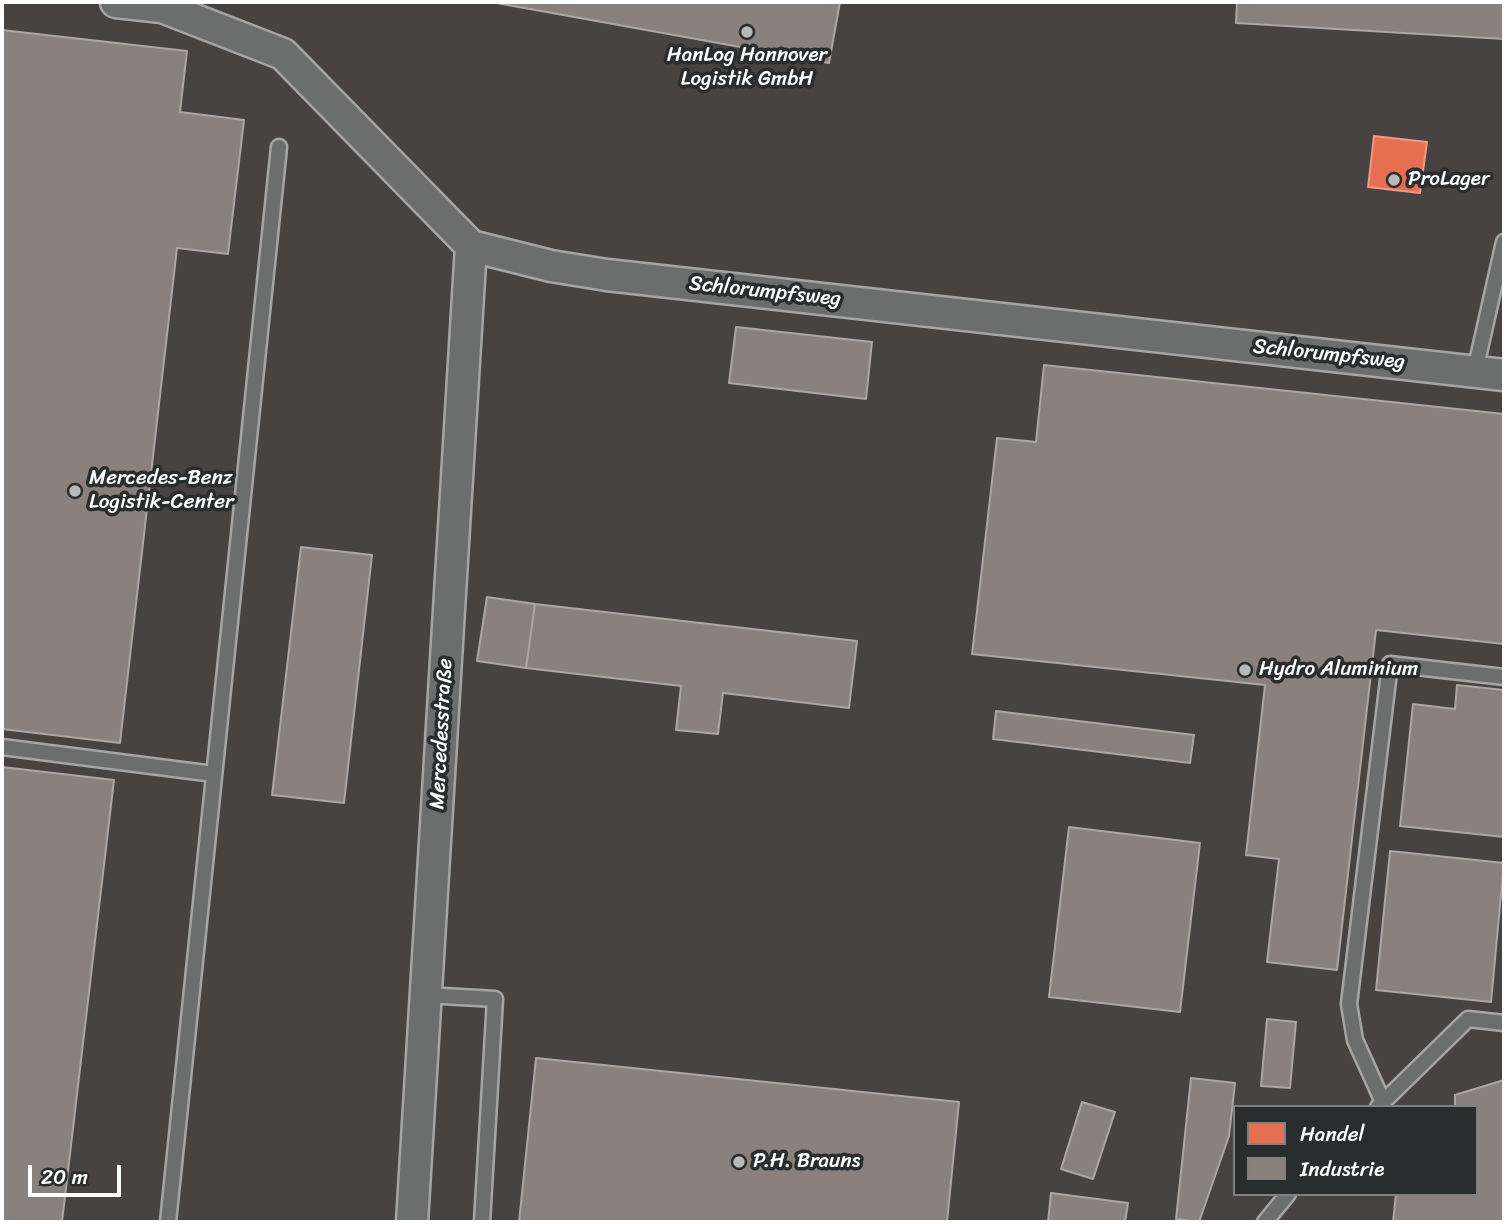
<!DOCTYPE html>
<html>
<head>
<meta charset="utf-8">
<style>
	body { margin:0 }
	#map { position:relative; width:1506px; height:1224px; overflow:hidden; background:#383838; font-family:Sriracha,sans-serif }
	canvas { display:block }
	.frame { position:absolute; inset:0; border:4px solid #fff; pointer-events:none }
	.legend { position:absolute; left:1233px; top:1105px; width:245px; height:91px; box-sizing:border-box; background:#2a2d2e; border:2px solid #7f8182; margin:0; padding:9px 12px; list-style:none; font-size:21px; color:#fff }
	.legend li { display:flex; align-items:center; gap:14px; height:35px }
	.legend b { width:35px; border:2px solid #7f8182 }
	.scale { position:absolute; left:28px; top:1165px; width:93px; height:32px; box-sizing:border-box; border:4px solid #fff; border-top:0; padding-left:9px; font-size:21px; line-height:24px; white-space:nowrap; color:#fff; -webkit-text-stroke:5px #2a2d2e; paint-order:stroke }
</style>
</head>
<body>
<div id="map">
<canvas width="1506" height="1224"></canvas>
<div class="frame"></div>
<ul class="legend">
<li><b style="height:19px;background:#e76f51"></b>Handel</li>
<li><b style="height:19px;background:#8a817c"></b>Industrie</li>
</ul>
<div class="scale">20 m</div>
</div>
<script>
const ctx = document.querySelector('canvas').getContext('2d');
ctx.lineJoin = 'round';
function fill(path, color) {
  ctx.fillStyle = color;
  ctx.fill(path, 'evenodd');
}
function stroke(path, color, width, dash) {
  ctx.strokeStyle = color;
  ctx.lineWidth = width;
  ctx.lineCap = dash ? 'butt' : 'round';
  ctx.setLineDash(dash || []);
  ctx.stroke(path);
}
function label(font, color, halo, rows, align = 'center') {
  ctx.font = font + ' Sriracha,sans-serif';
  ctx.lineWidth = 7;
  ctx.setLineDash([]);
  ctx.textBaseline = 'middle';
  ctx.strokeStyle = halo;
  ctx.fillStyle = color;
  for (const [text, x, y, turn = 0] of rows) {
    ctx.save();
    ctx.translate(x, y);
    ctx.rotate((+turn || 0) * Math.PI / 180);
    ctx.textAlign = isNaN(turn) ? turn : align;
    if (halo) ctx.strokeText(text, 0, 0);
    ctx.fillText(text, 0, 0);
    ctx.restore();
  }
}
fill(new Path2D(`
	M 2,2 L 1504,2 L 1504,1222 L 2,1222 ZM 1235,1107 L 1476,1107 L 1476,1194 L 1235,1194 Z`), '#484341');
const shops = new Path2D(`
	M 1374,136 L 1427,142 L 1420,193 L 1368,187 Z`);
fill(shops, '#e76f51');
stroke(shops, '#ee9a85', 2);
const industry = new Path2D(`
	M 491,2 L 840,2 L 829,63 Z
	M 1237,2 L 1504,2 L 1504,39 L 1236,23 Z
	M 2,30 L 187,51 L 180,112 L 244,120 L 228,254 L 177,248 L 120,743 L 2,729 Z
	M 736,327 L 872,342 L 866,399 L 729,383 Z
	M 1044,365 L 1504,414 L 1504,644 L 1376,630 L 1337,970 L 1267,962 L 1279,859 L 1246,855 L 1265,685 L 972,654 L 997,438 L 1036,442 Z
	M 301,547 L 372,555 L 344,803 L 272,795 Z
	M 487,597 L 535,604 L 526,668 L 477,661 Z
	M 535,604 L 857,641 L 849,708 L 723,693 L 718,734 L 676,730 L 681,686 L 526,668 Z
	M 1457,685 L 1504,690 L 1504,837 L 1400,826 L 1413,704 L 1455,709 Z
	M 996,711 L 1194,735 L 1190,763 L 993,739 Z
	M 2,767 L 114,780 L 62,1222 L 2,1222 Z
	M 1069,827 L 1200,843 L 1180,1012 L 1049,997 Z
	M 1390,851 L 1504,863 L 1491,1002 L 1376,990 Z
	M 1267,1019 L 1296,1022 L 1290,1088 L 1261,1086 Z
	M 536,1058 L 959,1102 L 947,1222 L 519,1222 Z
	M 1191,1078 L 1235,1083 L 1229,1136 L 1199,1222 L 1176,1219 Z
	M 1504,1080 L 1504,1222 L 1393,1222 L 1396,1194 L 1476,1194 L 1476,1107 L 1455,1107 L 1455,1095 Z
	M 1082,1102 L 1115,1112 L 1093,1179 L 1061,1169 Z
	M 1051,1193 L 1128,1203 L 1125,1222 L 1048,1222 Z`);
fill(industry, '#8a817c');
stroke(industry, '#ada7a3', 2);
const service = new Path2D(`
	M 1475,371 L 1504,242
	M 2,747 L 214,774
	M 426,995 L 495,999 L 482,1222
	M 1383,1102 L 1355,1040 L 1349,1004 L 1390,664 L 1504,677
	M 1378,1107 L 1468,1019 L 1504,1023
	M 168,1222 L 279,147
	M 1265,1222 L 1288,1194`);
const minor = new Path2D(`
	M 116,2 L 162,7 L 283,54 L 471,246 L 551,266 L 607,275 L 1504,375
	M 412,1222 L 471,246`);
stroke(service, '#a5a5a5', 19);
stroke(minor, '#a5a5a5', 35);
stroke(service, '#6c6d6d', 14);
stroke(minor, '#6c6d6d', 30);
for (const [x, y, r, color] of [
	[747,32,7,"#b9b9b9"],
	[1394,180,7,"#b9b9b9"],
	[75,491,7,"#b9b9b9"],
	[1245,670,7,"#b9b9b9"],
	[739,1162,7,"#b9b9b9"]
]) {
  const dot = new Path2D();
  dot.arc(x, y, r, 0, 2 * Math.PI);
  ctx.fillStyle = color;
  ctx.fill(dot);
  stroke(dot, '#2a2d2e', 2.5);
}
label('21px', '#fff', '#2a2d2e', [
	["HanLog Hannover",747,56,"center"],
	["Logistik GmbH",747,80,"center"],
	["ProLager",1408,180],
	["Mercedes-Benz",89,479],
	["Logistik-Center",89,503],
	["Hydro Aluminium",1259,670],
	["P.H. Brauns",753,1162]
], 'left');
label('21px', '#fff', '#2a2d2e', [
	["Schlorumpfsweg",765,292,6],
	["Schlorumpfsweg",1329,355,6],
	["Mercedesstraße",442,734,-87]
]);
</script>
</body>
</html>
